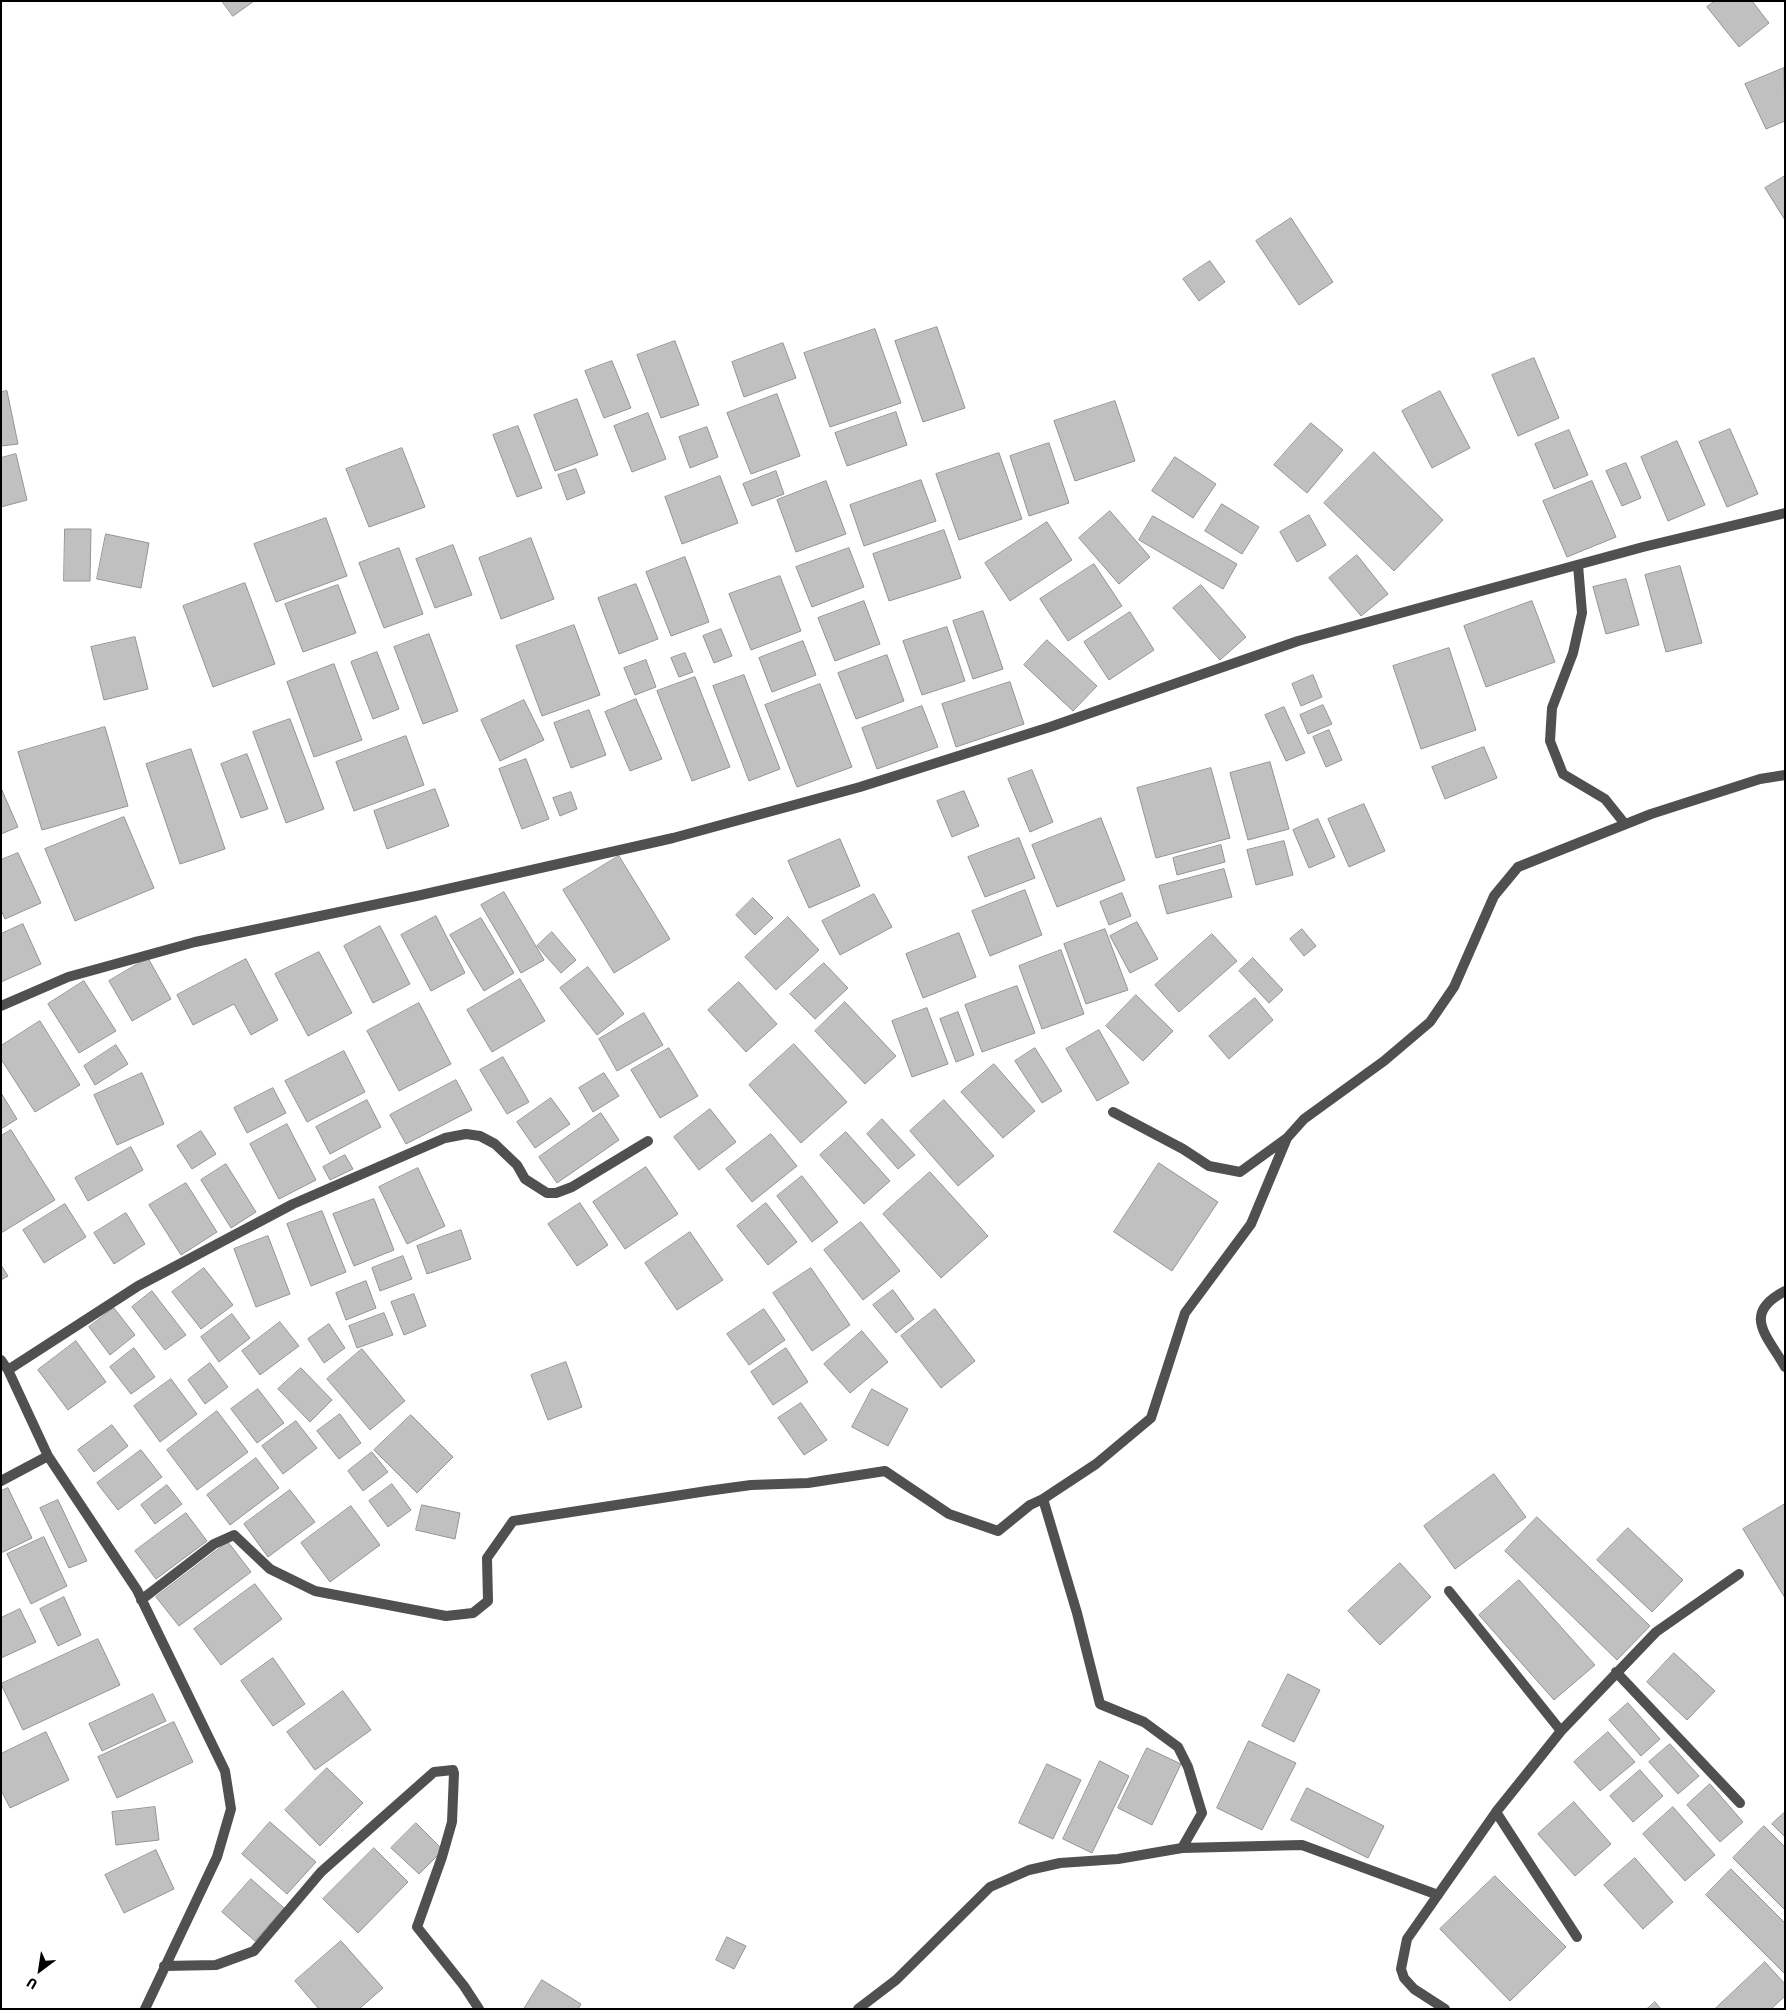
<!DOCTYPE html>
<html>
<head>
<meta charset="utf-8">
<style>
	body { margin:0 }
	#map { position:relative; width:1786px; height:2010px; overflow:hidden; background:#fff; font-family:Signika,sans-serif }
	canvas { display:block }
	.frame { position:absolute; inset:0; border:2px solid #000; pointer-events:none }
	.north { position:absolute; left:15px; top:1945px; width:50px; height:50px; -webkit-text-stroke:4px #fff; paint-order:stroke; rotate:211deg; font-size:14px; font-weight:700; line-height:20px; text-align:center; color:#000 }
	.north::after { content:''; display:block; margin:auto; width:18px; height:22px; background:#000; clip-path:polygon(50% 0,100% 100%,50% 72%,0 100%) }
</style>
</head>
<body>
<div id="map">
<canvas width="1786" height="2010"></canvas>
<div class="frame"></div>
<div class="north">U</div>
</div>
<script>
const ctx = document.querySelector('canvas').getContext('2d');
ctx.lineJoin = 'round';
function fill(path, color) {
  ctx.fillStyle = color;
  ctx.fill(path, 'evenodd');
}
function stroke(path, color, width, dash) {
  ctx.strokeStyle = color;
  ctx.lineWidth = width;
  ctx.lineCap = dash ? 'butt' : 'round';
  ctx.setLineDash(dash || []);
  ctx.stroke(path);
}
const building = new Path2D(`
	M 222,1 L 254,1 L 233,16 Z
	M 1715,1 L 1752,1 L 1769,23 L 1739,47 L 1707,7 Z
	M 1784,68 L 1785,121 L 1766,129 L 1745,84 Z
	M 1785,176 L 1785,220 L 1765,188 Z
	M 1291,218 L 1333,282 L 1299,305 L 1256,241 Z
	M 1210,261 L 1225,282 L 1199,301 L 1183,279 Z
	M 937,327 L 965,408 L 923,422 L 895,341 Z
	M 875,329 L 901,403 L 830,427 L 804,353 Z
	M 675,341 L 699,405 L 661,418 L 637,355 Z
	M 783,343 L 796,378 L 744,397 L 732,362 Z
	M 1534,358 L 1559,418 L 1518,436 L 1492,375 Z
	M 612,361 L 631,408 L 604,418 L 585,371 Z
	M 7,391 L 18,444 L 1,446 L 1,392 Z
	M 1440,391 L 1470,448 L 1432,468 L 1402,411 Z
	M 777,394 L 800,456 L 751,474 L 727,413 Z
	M 577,399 L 598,455 L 555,471 L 534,415 Z
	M 1115,401 L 1135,461 L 1075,481 L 1054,421 Z
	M 896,412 L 907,445 L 847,466 L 835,433 Z
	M 648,413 L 666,459 L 632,472 L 614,426 Z
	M 1311,423 L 1343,450 L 1307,493 L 1274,465 Z
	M 518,426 L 542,488 L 517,497 L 493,435 Z
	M 707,427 L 718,457 L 690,468 L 679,437 Z
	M 1730,429 L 1758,494 L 1727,507 L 1699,442 Z
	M 1569,430 L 1588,475 L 1554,489 L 1535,444 Z
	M 1677,441 L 1705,505 L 1668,521 L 1641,457 Z
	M 1049,443 L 1069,503 L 1029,516 L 1010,456 Z
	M 402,448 L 425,507 L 369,527 L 346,469 Z
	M 1374,452 L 1443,520 L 1394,571 L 1324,503 Z
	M 999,453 L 1022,519 L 959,540 L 936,474 Z
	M 16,454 L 27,500 L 1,507 L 1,458 Z
	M 1175,457 L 1216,484 L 1193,518 L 1152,491 Z
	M 1626,463 L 1641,498 L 1622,506 L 1606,471 Z
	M 576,469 L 585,493 L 567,500 L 558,475 Z
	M 776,471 L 784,494 L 752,506 L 743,484 Z
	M 720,476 L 738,523 L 682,544 L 665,497 Z
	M 921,480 L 936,521 L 864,546 L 850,505 Z
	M 826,481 L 846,534 L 796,552 L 777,500 Z
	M 1592,481 L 1616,537 L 1567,557 L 1543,501 Z
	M 1222,504 L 1259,527 L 1242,554 L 1205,531 Z
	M 1110,511 L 1150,557 L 1119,584 L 1079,538 Z
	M 1309,515 L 1326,545 L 1297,562 L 1280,532 Z
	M 1153,516 L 1237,564 L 1223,589 L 1139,540 Z
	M 326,518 L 347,576 L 276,602 L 254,544 Z
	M 1047,522 L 1072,560 L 1010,601 L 985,563 Z
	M 65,529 L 91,529 L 90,581 L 64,581 Z
	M 944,530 L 961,578 L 889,601 L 873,554 Z
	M 106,534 L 149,543 L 141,588 L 97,579 Z
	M 531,538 L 554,599 L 501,619 L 479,558 Z
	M 453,545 L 472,595 L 435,608 L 416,559 Z
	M 399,548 L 423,614 L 384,628 L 359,563 Z
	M 849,548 L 864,587 L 812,607 L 796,567 Z
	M 1357,555 L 1388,594 L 1361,616 L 1329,578 Z
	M 685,557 L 709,622 L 671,636 L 646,572 Z
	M 1094,564 L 1122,606 L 1068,641 L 1040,599 Z
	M 1680,566 L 1702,643 L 1666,652 L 1645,575 Z
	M 780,576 L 801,631 L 751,650 L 729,594 Z
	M 1626,579 L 1639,625 L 1606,634 L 1593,587 Z
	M 245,583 L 275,664 L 213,687 L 183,606 Z
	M 636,584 L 658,639 L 619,654 L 598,598 Z
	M 338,585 L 356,633 L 303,652 L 285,604 Z
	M 1201,585 L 1246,637 L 1220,660 L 1173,608 Z
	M 864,601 L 880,644 L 835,661 L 818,618 Z
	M 1532,601 L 1555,662 L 1486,687 L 1464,626 Z
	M 983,611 L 1003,669 L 973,679 L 953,621 Z
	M 1130,612 L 1154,650 L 1109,680 L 1084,642 Z
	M 574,625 L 600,695 L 542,716 L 516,646 Z
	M 947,627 L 965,681 L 922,695 L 903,641 Z
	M 721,629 L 732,656 L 714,663 L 703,636 Z
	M 429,634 L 458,711 L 423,724 L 394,647 Z
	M 135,637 L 148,689 L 104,700 L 91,647 Z
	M 1047,640 L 1097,686 L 1073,711 L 1024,665 Z
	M 803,641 L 816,675 L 772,692 L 759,658 Z
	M 1449,648 L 1476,730 L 1421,749 L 1393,666 Z
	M 377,652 L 399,709 L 373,719 L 351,662 Z
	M 685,653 L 693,672 L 679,677 L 671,658 Z
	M 887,655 L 904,701 L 856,719 L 838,673 Z
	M 646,660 L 656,687 L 635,695 L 624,668 Z
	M 334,664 L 362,740 L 314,757 L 287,682 Z
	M 744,675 L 780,769 L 749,781 L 713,686 Z
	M 1313,675 L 1322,697 L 1301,706 L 1292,684 Z
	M 695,677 L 730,767 L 692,781 L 657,691 Z
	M 1010,682 L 1024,724 L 956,747 L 942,704 Z
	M 820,684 L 852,767 L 797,787 L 765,705 Z
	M 636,699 L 662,759 L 630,771 L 605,712 Z
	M 524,700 L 544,740 L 500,761 L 481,720 Z
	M 1323,705 L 1332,724 L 1308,734 L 1300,715 Z
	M 922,706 L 938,747 L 877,769 L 862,728 Z
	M 1284,707 L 1305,753 L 1286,761 L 1265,715 Z
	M 589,710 L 606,755 L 571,768 L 554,723 Z
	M 290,719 L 324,809 L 286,823 L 253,732 Z
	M 105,727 L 128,806 L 42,830 L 18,752 Z
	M 1329,730 L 1342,760 L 1326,767 L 1313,737 Z
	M 406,736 L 424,785 L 354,811 L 336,762 Z
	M 1484,747 L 1497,778 L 1445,799 L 1432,767 Z
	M 191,749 L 225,849 L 180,864 L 146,764 Z
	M 247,754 L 268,809 L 241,818 L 221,764 Z
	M 526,759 L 549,819 L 522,829 L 499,769 Z
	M 1270,762 L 1289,829 L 1248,840 L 1230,773 Z
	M 1211,768 L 1230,838 L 1156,858 L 1137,788 Z
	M 1032,770 L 1053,822 L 1030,832 L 1008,779 Z
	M 1,788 L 18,827 L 1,834 Z
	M 435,789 L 449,826 L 387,849 L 374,811 Z
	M 964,791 L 979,826 L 952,837 L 937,801 Z
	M 571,792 L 577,809 L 560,816 L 553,798 Z
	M 1364,804 L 1385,851 L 1349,867 L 1328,819 Z
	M 124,817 L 154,888 L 75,921 L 45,849 Z
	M 1101,818 L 1125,880 L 1057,907 L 1032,845 Z
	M 1318,819 L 1335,857 L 1309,868 L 1293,830 Z
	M 1019,838 L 1035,878 L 985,897 L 968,857 Z
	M 840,839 L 860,886 L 809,908 L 788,861 Z
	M 1284,841 L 1293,875 L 1256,885 L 1247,850 Z
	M 1221,845 L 1225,862 L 1177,875 L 1173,858 Z
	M 18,853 L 41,903 L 5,919 L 1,910 L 1,860 Z
	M 619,856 L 670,939 L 614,973 L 563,890 Z
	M 1224,869 L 1232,897 L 1167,914 L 1159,886 Z
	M 1025,890 L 1042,935 L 990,956 L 972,911 Z
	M 504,892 L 544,960 L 521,973 L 481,905 Z
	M 1122,893 L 1131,916 L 1109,925 L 1100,902 Z
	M 874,894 L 892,927 L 840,955 L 822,921 Z
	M 753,898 L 773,918 L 755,935 L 736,915 Z
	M 436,916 L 465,973 L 431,991 L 401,935 Z
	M 788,917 L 819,950 L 776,990 L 745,957 Z
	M 481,918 L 514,973 L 484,991 L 450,935 Z
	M 1137,922 L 1158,959 L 1130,973 L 1110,936 Z
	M 23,924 L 41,964 L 1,982 L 1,934 Z
	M 380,926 L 410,984 L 373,1003 L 344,946 Z
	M 1105,929 L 1128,990 L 1086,1004 L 1064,944 Z
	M 1302,929 L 1316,946 L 1304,956 L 1290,939 Z
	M 552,932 L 576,960 L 561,973 L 537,946 Z
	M 959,933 L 976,977 L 923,998 L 906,954 Z
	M 1212,934 L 1237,961 L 1179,1012 L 1155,985 Z
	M 1061,950 L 1084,1014 L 1042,1029 L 1019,966 Z
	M 319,952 L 352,1013 L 308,1036 L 275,974 Z
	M 148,958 L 171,999 L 132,1021 L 109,981 Z
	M 1253,958 L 1283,990 L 1269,1003 L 1239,971 Z
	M 246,959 L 278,1020 L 251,1035 L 234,1004 L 193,1025 L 177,995 Z
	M 824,963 L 848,988 L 815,1019 L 790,994 Z
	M 588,967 L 624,1014 L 597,1035 L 560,988 Z
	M 520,979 L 545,1021 L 492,1052 L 467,1010 Z
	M 84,981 L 116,1031 L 79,1053 L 48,1004 Z
	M 739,982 L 777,1024 L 746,1052 L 708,1010 Z
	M 1017,986 L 1035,1033 L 982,1052 L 965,1005 Z
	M 1136,995 L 1173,1031 L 1143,1061 L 1106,1026 Z
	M 1255,998 L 1273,1020 L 1229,1059 L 1209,1036 Z
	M 845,1002 L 896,1056 L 865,1084 L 815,1031 Z
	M 419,1003 L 451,1064 L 399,1091 L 367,1031 Z
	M 927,1008 L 948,1064 L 912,1077 L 892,1021 Z
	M 958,1012 L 974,1055 L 956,1062 L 940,1019 Z
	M 644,1013 L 663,1045 L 617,1071 L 599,1039 Z
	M 40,1021 L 80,1085 L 35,1112 L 1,1059 L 1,1046 Z
	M 1099,1030 L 1129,1083 L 1097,1101 L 1066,1049 Z
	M 794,1044 L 847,1102 L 801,1143 L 749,1085 Z
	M 116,1045 L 128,1064 L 95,1085 L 84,1066 Z
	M 669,1048 L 698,1096 L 660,1118 L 631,1070 Z
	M 1035,1048 L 1062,1091 L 1042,1103 L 1015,1061 Z
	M 344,1051 L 365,1092 L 307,1122 L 285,1081 Z
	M 503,1057 L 529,1102 L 507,1114 L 480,1070 Z
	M 994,1064 L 1035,1111 L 1003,1138 L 961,1092 Z
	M 142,1073 L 164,1124 L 117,1145 L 94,1095 Z
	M 604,1073 L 619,1096 L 593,1112 L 579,1088 Z
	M 456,1080 L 472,1110 L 406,1144 L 390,1115 Z
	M 273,1088 L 286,1113 L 247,1133 L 234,1108 Z
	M 1,1093 L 17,1119 L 1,1129 Z
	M 551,1098 L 570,1124 L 535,1148 L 517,1122 Z
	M 367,1100 L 381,1127 L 330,1154 L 316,1127 Z
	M 944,1100 L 994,1156 L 958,1186 L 910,1131 Z
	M 710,1109 L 736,1142 L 699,1170 L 674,1137 Z
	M 601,1113 L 619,1140 L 557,1183 L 539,1157 Z
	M 882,1119 L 915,1155 L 898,1169 L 867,1134 Z
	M 287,1124 L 316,1180 L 279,1199 L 250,1144 Z
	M 11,1130 L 55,1200 L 1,1233 L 1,1136 Z
	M 201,1131 L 216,1154 L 192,1169 L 177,1146 Z
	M 846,1132 L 890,1181 L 864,1204 L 820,1155 Z
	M 771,1134 L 797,1166 L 752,1202 L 726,1169 Z
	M 131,1147 L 143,1170 L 88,1201 L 75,1178 Z
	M 345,1155 L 353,1169 L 330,1180 L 323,1167 Z
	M 1159,1163 L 1218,1202 L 1172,1271 L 1114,1232 Z
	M 226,1164 L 256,1212 L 231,1228 L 201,1180 Z
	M 646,1167 L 678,1214 L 625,1249 L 593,1202 Z
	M 418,1168 L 445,1226 L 407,1244 L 379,1187 Z
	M 930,1172 L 988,1236 L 941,1278 L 883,1214 Z
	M 802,1176 L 838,1222 L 812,1242 L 777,1196 Z
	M 186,1183 L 217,1232 L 181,1255 L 149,1205 Z
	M 374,1199 L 394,1250 L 354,1266 L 333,1214 Z
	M 580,1203 L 608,1245 L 577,1266 L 548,1224 Z
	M 766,1203 L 797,1242 L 768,1265 L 737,1226 Z
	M 65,1204 L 86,1237 L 44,1263 L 23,1230 Z
	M 322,1211 L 346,1272 L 311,1286 L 287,1224 Z
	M 126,1213 L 145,1244 L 114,1264 L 94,1233 Z
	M 861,1222 L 900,1271 L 863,1300 L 824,1250 Z
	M 461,1230 L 471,1259 L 427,1274 L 417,1246 Z
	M 690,1232 L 723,1280 L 677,1310 L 645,1263 Z
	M 268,1236 L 290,1294 L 256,1307 L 234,1249 Z
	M 403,1256 L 412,1279 L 380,1291 L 372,1268 Z
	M 1,1265 L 8,1276 L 1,1280 Z
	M 204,1268 L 233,1305 L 201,1329 L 172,1292 Z
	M 811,1268 L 850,1325 L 812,1351 L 773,1293 Z
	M 366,1281 L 376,1308 L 346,1320 L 336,1293 Z
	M 893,1290 L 914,1319 L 896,1333 L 873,1305 Z
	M 152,1291 L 186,1335 L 165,1350 L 132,1307 Z
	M 414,1294 L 426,1326 L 404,1335 L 391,1302 Z
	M 114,1308 L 135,1335 L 110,1355 L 89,1327 Z
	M 764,1309 L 785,1340 L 749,1365 L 727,1334 Z
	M 935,1309 L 975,1361 L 941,1388 L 901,1336 Z
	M 384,1313 L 393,1335 L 357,1348 L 349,1326 Z
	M 232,1314 L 250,1338 L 219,1362 L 201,1337 Z
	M 280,1322 L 299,1346 L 260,1375 L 242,1351 Z
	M 329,1324 L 345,1348 L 324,1363 L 308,1339 Z
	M 862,1331 L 888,1362 L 850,1393 L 824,1364 Z
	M 76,1341 L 106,1382 L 68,1410 L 38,1370 Z
	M 134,1348 L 155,1377 L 131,1394 L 110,1367 Z
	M 786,1348 L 808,1382 L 773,1405 L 751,1372 Z
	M 362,1349 L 405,1401 L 370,1430 L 327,1379 Z
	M 566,1362 L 582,1407 L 548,1420 L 531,1375 Z
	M 210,1363 L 228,1387 L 205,1404 L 188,1380 Z
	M 301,1368 L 332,1400 L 310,1422 L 278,1389 Z
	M 171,1379 L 197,1414 L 160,1442 L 134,1406 Z
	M 258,1389 L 284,1423 L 257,1443 L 231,1409 Z
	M 872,1389 L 908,1409 L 888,1446 L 852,1427 Z
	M 801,1403 L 827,1440 L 804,1455 L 778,1418 Z
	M 217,1411 L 248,1452 L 197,1490 L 167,1450 Z
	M 340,1414 L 361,1443 L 339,1459 L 317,1431 Z
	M 411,1415 L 453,1457 L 417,1493 L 374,1450 Z
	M 296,1421 L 317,1448 L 283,1474 L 262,1446 Z
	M 112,1425 L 128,1446 L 94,1472 L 78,1450 Z
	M 141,1450 L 162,1477 L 118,1510 L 97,1483 Z
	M 372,1452 L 388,1472 L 363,1491 L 348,1471 Z
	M 256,1458 L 279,1488 L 230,1525 L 207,1495 Z
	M 1494,1474 L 1526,1517 L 1455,1569 L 1424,1526 Z
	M 392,1484 L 411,1510 L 388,1527 L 369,1501 Z
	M 167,1485 L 182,1504 L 155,1524 L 141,1505 Z
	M 8,1488 L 32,1538 L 1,1553 L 1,1491 Z
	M 290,1490 L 315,1522 L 268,1557 L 244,1524 Z
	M 58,1500 L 87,1561 L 69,1568 L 40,1508 Z
	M 1785,1504 L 1785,1598 L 1743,1529 Z
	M 422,1505 L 460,1513 L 455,1539 L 416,1530 Z
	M 351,1506 L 380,1545 L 330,1582 L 301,1543 Z
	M 186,1513 L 207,1541 L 156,1579 L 135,1551 Z
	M 1537,1517 L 1650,1626 L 1617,1660 L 1505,1551 Z
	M 1628,1528 L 1683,1580 L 1652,1612 L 1597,1560 Z
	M 44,1537 L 67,1586 L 31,1604 L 7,1554 Z
	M 228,1542 L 251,1572 L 179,1626 L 156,1597 Z
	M 1400,1563 L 1431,1597 L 1380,1645 L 1348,1611 Z
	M 1519,1580 L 1595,1665 L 1554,1700 L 1479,1615 Z
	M 255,1584 L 282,1619 L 221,1665 L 194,1629 Z
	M 64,1597 L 81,1635 L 58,1646 L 40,1609 Z
	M 20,1609 L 36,1642 L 1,1658 L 1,1618 Z
	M 98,1639 L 120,1685 L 23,1730 L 1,1684 Z
	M 1674,1653 L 1715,1691 L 1687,1720 L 1647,1682 Z
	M 273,1658 L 305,1704 L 273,1726 L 241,1681 Z
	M 1288,1674 L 1320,1690 L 1294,1742 L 1262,1726 Z
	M 343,1691 L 371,1730 L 315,1770 L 287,1732 Z
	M 153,1694 L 166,1721 L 102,1751 L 89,1724 Z
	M 1628,1703 L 1660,1739 L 1641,1756 L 1609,1720 Z
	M 174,1722 L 193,1762 L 117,1798 L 98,1757 Z
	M 46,1732 L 69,1780 L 10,1808 L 1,1790 L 1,1754 Z
	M 1608,1732 L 1635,1762 L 1600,1791 L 1574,1762 Z
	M 1249,1741 L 1296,1763 L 1262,1830 L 1217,1808 Z
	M 1670,1744 L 1699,1776 L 1678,1794 L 1649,1762 Z
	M 1147,1748 L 1181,1764 L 1152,1825 L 1118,1808 Z
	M 1100,1761 L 1129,1776 L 1092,1853 L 1063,1839 Z
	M 1047,1764 L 1081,1780 L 1053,1839 L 1019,1823 Z
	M 327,1768 L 363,1803 L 320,1846 L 285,1810 Z
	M 1640,1770 L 1663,1796 L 1633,1822 L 1610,1796 Z
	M 1710,1784 L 1743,1822 L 1720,1842 L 1687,1805 Z
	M 1307,1788 L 1384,1826 L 1368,1858 L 1291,1820 Z
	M 1574,1802 L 1611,1844 L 1575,1876 L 1538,1834 Z
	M 155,1807 L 159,1840 L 116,1845 L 112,1812 Z
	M 1673,1807 L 1715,1855 L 1685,1881 L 1643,1834 Z
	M 1785,1812 L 1785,1837 L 1772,1824 Z
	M 270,1822 L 316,1862 L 287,1894 L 242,1854 Z
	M 416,1823 L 443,1850 L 419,1874 L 391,1848 Z
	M 1764,1826 L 1785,1847 L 1785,1910 L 1733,1858 Z
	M 374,1848 L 408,1882 L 358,1933 L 323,1899 Z
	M 156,1850 L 174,1889 L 124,1913 L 105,1875 Z
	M 1635,1858 L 1673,1902 L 1643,1929 L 1604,1885 Z
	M 1731,1869 L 1785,1923 L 1785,1974 L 1706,1895 Z
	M 1495,1876 L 1566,1947 L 1510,2001 L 1440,1929 Z
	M 251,1879 L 284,1908 L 255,1941 L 222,1912 Z
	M 727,1937 L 746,1946 L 734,1969 L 716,1960 Z
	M 341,1941 L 383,1988 L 359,2009 L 319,2009 L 295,1981 Z
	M 1765,1962 L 1785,1984 L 1785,1996 L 1771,2009 L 1715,2009 Z
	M 542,1980 L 581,2004 L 578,2009 L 524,2009 Z
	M 1655,2002 L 1661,2009 L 1647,2009 Z`);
fill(building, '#c0c0c0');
stroke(building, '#949494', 1);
stroke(new Path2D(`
	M 1785,1291 C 1741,1314 1767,1335 1785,1367`), '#505050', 10);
stroke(new Path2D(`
	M 1578,565 L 1582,613 L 1573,653 L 1552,708 L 1550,741 L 1563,774 L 1605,799 L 1625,824
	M 1,1006 L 68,977 L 195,942 L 421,895 L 673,838 L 860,787 L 1050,727 L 1298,641 L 1643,547 L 1785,513
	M 1113,1112 L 1183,1149 L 1209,1166 L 1240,1172 L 1287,1138 L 1304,1119 L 1384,1061 L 1430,1022 L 1454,987 L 1494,896 L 1518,867 L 1651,814 L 1760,779 L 1785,775
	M 1,1360 L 8,1370 L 48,1456 L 137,1590 L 225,1771 L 231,1809 L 217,1857 L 145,2009
	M 8,1370 L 138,1286 L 293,1204 L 445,1138 L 466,1134 L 480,1136 L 495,1144 L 517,1165 L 525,1179 L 547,1193 L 556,1193 L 572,1187 L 648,1141
	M 1,1481 L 48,1456
	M 1043,1499 L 1077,1613 L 1100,1704 L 1144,1722 L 1178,1747 L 1188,1767 L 1202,1813 L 1182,1848
	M 1449,1591 L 1561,1731
	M 141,1600 L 214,1544 L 234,1535 L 270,1569 L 315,1591 L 446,1616 L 473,1613 L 488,1601 L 487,1558 L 513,1521 L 707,1491 L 751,1485 L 808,1483 L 885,1471 L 949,1514 L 998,1531 L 1030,1505 L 1043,1499 L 1096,1464 L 1151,1418 L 1185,1313 L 1251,1224 L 1287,1138
	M 1616,1672 L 1740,1803
	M 1496,1812 L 1577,1937
	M 164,1966 L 216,1965 L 254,1951 L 321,1872 L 434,1772 L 453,1770 L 454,1773 L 452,1822 L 442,1857 L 417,1927 L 464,1986 L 479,2009
	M 858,2009 L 896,1980 L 990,1887 L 1029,1870 L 1060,1863 L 1118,1859 L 1182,1848 L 1302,1845 L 1438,1895
	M 1445,2009 L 1414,1989 L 1404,1978 L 1401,1969 L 1407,1939 L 1496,1812 L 1561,1731 L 1656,1632 L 1739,1574`), '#505050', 10);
</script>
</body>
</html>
